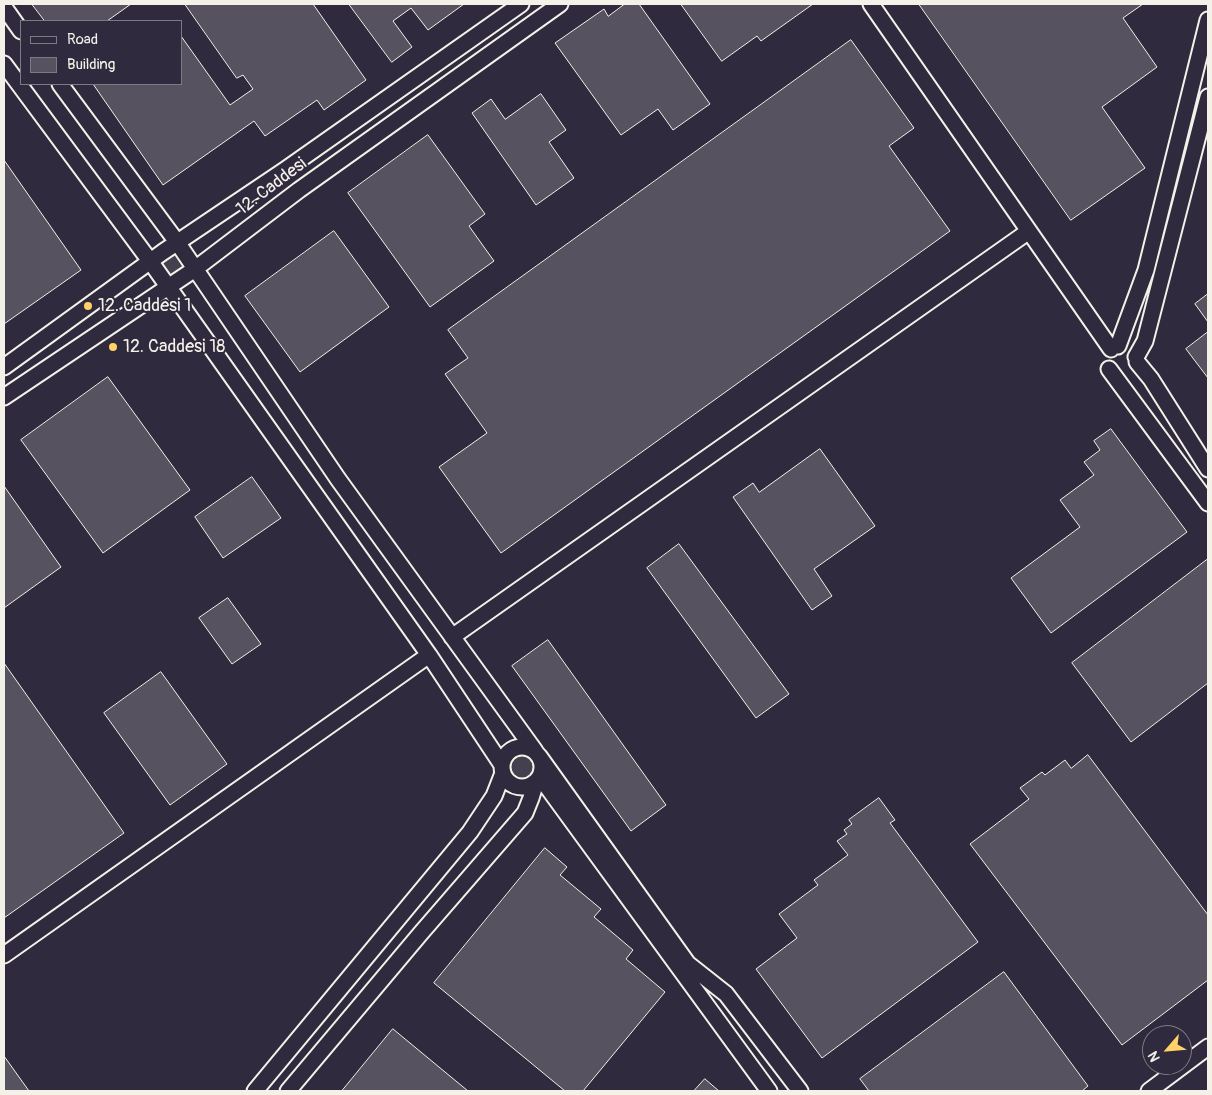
<!DOCTYPE html>
<html>
<head>
<meta charset="utf-8">
<style>
	body { margin:0 }
	#map { position:relative; width:1212px; height:1095px; overflow:hidden; background:#2f2a3d; font-family:Pangolin,sans-serif }
	canvas { display:block }
	.frame { position:absolute; inset:0; border:5px solid #f4f1e8; pointer-events:none }
	.legend { position:absolute; left:20px; top:20px; width:162px; height:65px; box-sizing:border-box; background:#2f2a3d; border:1px solid #7e7a81; margin:0; padding:6px 9px; list-style:none; font-size:15px; color:#f4f1e8 }
	.legend li { display:flex; align-items:center; gap:10px; height:25px }
	.legend b { width:25px; border:1px solid #7e7a81 }
	.north { position:absolute; left:1142px; top:1025px; width:50px; height:50px; box-sizing:border-box; background:#2f2a3d; border:1px solid #7e7a81; border-radius:50%; rotate:243deg; font-size:14px; font-weight:700; line-height:20px; text-align:center; color:#f4f1e8 }
	.north::after { content:''; display:block; margin:auto; width:18px; height:22px; background:#ffd166; clip-path:polygon(50% 0,100% 100%,50% 72%,0 100%) }
</style>
</head>
<body>
<div id="map">
<canvas width="1212" height="1095"></canvas>
<div class="frame"></div>
<ul class="legend">
<li><b style="height:6px;background:#2f2a3d"></b>Road</li>
<li><b style="height:14px;background:#56525f"></b>Building</li>
</ul>
<div class="north">N</div>
</div>
<script>
const ctx = document.querySelector('canvas').getContext('2d');
ctx.lineJoin = 'round';
function fill(path, color) {
  ctx.fillStyle = color;
  ctx.fill(path, 'evenodd');
}
function stroke(path, color, width, dash) {
  ctx.strokeStyle = color;
  ctx.lineWidth = width;
  ctx.lineCap = dash ? 'butt' : 'round';
  ctx.setLineDash(dash || []);
  ctx.stroke(path);
}
function label(font, color, halo, rows, align = 'center') {
  ctx.font = font + ' Pangolin,sans-serif';
  ctx.lineWidth = 4;
  ctx.setLineDash([]);
  ctx.textBaseline = 'middle';
  ctx.strokeStyle = halo;
  ctx.fillStyle = color;
  for (const [text, x, y, turn = 0] of rows) {
    ctx.save();
    ctx.translate(x, y);
    ctx.rotate((+turn || 0) * Math.PI / 180);
    ctx.textAlign = isNaN(turn) ? turn : align;
    if (halo) ctx.strokeText(text, 0, 0);
    ctx.fillText(text, 0, 0);
    ctx.restore();
  }
}
fill(new Path2D(`
	M162 265a10 10 0 1 1 20 0a10 10 0 1 1-20 0Z
	M509 768a12 12 0 1 1 24 0a12 12 0 1 1-24 0Z`), '#454050');
const building = new Path2D(`
	M 32,4 L 131,4 L 107,21 L 45,21 Z
	M 185,4 L 313,4 L 366,80 L 324,110 L 317,100 L 265,136 L 254,121 L 163,185 L 93,84 L 181,84 L 181,36 L 230,105 L 253,89 L 243,75 L 237,78 Z
	M 349,4 L 464,4 L 428,30 L 411,8 L 393,21 L 412,47 L 392,62 Z
	M 625,4 L 639,4 L 710,104 L 673,130 L 658,109 L 621,135 L 555,43 L 604,9 L 608,16 Z
	M 681,4 L 813,4 L 761,41 L 757,36 L 722,61 Z
	M 919,4 L 1143,4 L 1123,18 L 1157,67 L 1102,107 L 1145,168 L 1071,220 Z
	M 851,40 L 914,128 L 889,146 L 950,231 L 501,553 L 439,467 L 487,433 L 445,374 L 468,358 L 448,330 Z
	M 541,94 L 566,130 L 549,142 L 574,178 L 536,205 L 472,113 L 491,99 L 505,119 Z
	M 428,135 L 485,214 L 469,226 L 494,261 L 430,307 L 348,193 Z
	M 4,160 L 81,270 L 4,324 Z
	M 334,231 L 389,307 L 300,372 L 245,296 Z
	M 1208,294 L 1208,322 L 1195,304 Z
	M 1208,332 L 1208,378 L 1186,349 Z
	M 108,377 L 190,490 L 103,553 L 21,440 Z
	M 1111,429 L 1187,532 L 1051,633 L 1011,578 L 1080,527 L 1060,500 L 1094,475 L 1084,462 L 1100,450 L 1094,441 Z
	M 820,449 L 875,526 L 814,569 L 832,596 L 812,610 L 733,497 L 753,483 L 759,492 Z
	M 252,477 L 281,518 L 223,558 L 195,517 Z
	M 4,486 L 61,567 L 4,608 Z
	M 679,544 L 789,694 L 756,718 L 647,568 Z
	M 1208,559 L 1208,683 L 1131,742 L 1072,663 Z
	M 228,598 L 261,644 L 232,664 L 199,618 Z
	M 548,640 L 666,805 L 631,831 L 512,666 Z
	M 4,663 L 124,833 L 4,918 Z
	M 161,672 L 227,764 L 170,805 L 104,713 Z
	M 1088,755 L 1208,915 L 1208,980 L 1122,1045 L 970,844 L 1029,799 L 1020,788 L 1042,772 L 1045,775 L 1065,760 L 1071,768 Z
	M 879,798 L 895,820 L 890,823 L 978,942 L 822,1058 L 756,969 L 797,938 L 779,914 L 818,885 L 814,880 L 848,855 L 837,841 L 847,834 L 844,830 L 852,824 L 849,820 Z
	M 545,848 L 567,867 L 560,875 L 601,909 L 594,917 L 633,950 L 626,959 L 665,992 L 583,1091 L 565,1091 L 434,983 Z
	M 1004,972 L 1088,1086 L 1082,1091 L 869,1091 L 860,1079 Z
	M 393,1029 L 468,1091 L 342,1091 Z
	M 4,1056 L 29,1091 L 4,1091 Z
	M 705,1079 L 719,1091 L 694,1091 Z`);
fill(building, '#56525f');
stroke(building, '#f4f1e8', 1);
const minor = new Path2D(`
	M 871,4 L 1111,349
	M 4,7 L 21,31
	M 4,64 L 150,261 L 429,655 L 502,765
	M 60,84 L 177,242 L 338,479 L 535,751
	M 1118,346 L 1146,270 L 1208,20
	M 1136,357 L 1145,341 L 1208,97
	M 1137,362 L 1151,379 L 1208,469
	M 4,367 L 163,252 L 285,170 L 521,4
	M 1109,369 L 1208,503
	M 4,397 L 195,269 L 299,190 L 560,4
	M 452,637 L 1029,231
	M502 767a20 20 0 1 1 40 0a20 20 0 1 1-40 0Z
	M 539,756 L 688,964 L 726,994 L 800,1091
	M 540,777 L 769,1091
	M 4,955 L 429,655
	M 255,1091 L 470,832 L 494,796 L 503,773
	M 288,1091 L 421,933 L 525,813 L 531,798 L 536,782
	M 1149,1091 L 1208,1047`);
stroke(minor, '#f4f1e8', 19);
stroke(minor, '#2f2a3d', 15);
for (const [x, y, r, color] of [
	[88,306,5,"#ffd166"],
	[113,347,5,"#ffd166"]
]) {
  const dot = new Path2D();
  dot.arc(x, y, r, 0, 2 * Math.PI);
  ctx.fillStyle = color;
  ctx.fill(dot);
  stroke(dot, '#2f2a3d', 2);
}
label('18px', '#f4f1e8', '#2f2a3d', [
	["12. Caddesi",272,187,-37]
]);
label('18px', '#f4f1e8', '#2f2a3d', [
	["12. Caddesi 1",98,306],
	["12. Caddesi 18",123,347]
], 'left');
</script>
</body>
</html>
